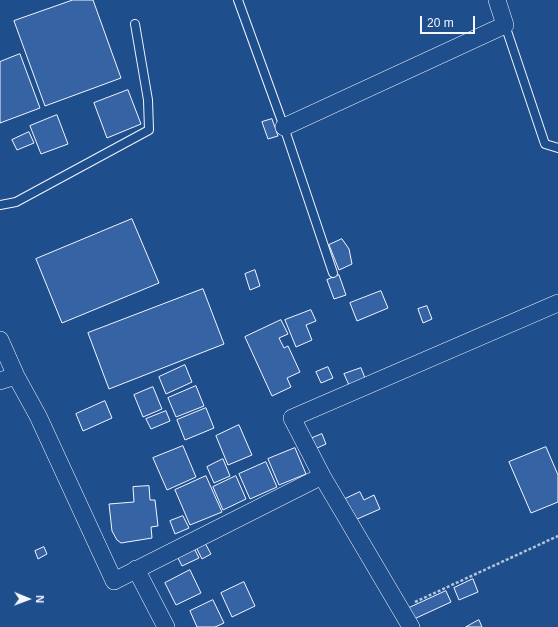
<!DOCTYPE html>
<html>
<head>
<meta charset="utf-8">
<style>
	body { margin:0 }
	#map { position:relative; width:558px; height:627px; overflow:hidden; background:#1f4e8c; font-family:Arial,sans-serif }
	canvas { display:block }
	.north { position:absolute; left:8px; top:579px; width:40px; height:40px; -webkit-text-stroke:3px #1f4e8c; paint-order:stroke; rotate:91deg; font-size:11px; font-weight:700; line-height:16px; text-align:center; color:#f2f6ff }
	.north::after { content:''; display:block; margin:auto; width:14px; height:18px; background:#f2f6ff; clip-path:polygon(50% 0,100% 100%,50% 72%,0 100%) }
	.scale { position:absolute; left:420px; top:16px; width:55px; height:18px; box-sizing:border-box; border:2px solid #f2f6ff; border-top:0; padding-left:5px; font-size:12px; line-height:14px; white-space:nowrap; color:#f2f6ff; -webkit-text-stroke:3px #1f4e8c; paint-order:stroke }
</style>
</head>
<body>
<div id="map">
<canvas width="558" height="627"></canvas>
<div class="north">N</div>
<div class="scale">20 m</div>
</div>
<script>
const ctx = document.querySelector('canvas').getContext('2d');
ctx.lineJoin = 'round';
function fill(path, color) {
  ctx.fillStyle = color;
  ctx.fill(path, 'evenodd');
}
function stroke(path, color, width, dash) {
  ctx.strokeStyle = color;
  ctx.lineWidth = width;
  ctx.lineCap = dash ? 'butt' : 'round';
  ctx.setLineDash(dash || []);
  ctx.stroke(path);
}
const building = new Path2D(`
	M 73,0 L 93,0 L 121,78 L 45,106 L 14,21 Z
	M 20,54 L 40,108 L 0,123 L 0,62 Z
	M 128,90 L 141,124 L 107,138 L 94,103 Z
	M 57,115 L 68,144 L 41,154 L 30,126 Z
	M 272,119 L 278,136 L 268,139 L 262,122 Z
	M 29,132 L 34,143 L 17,150 L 12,140 Z
	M 132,219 L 159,283 L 62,323 L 36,259 Z
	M 342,239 L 349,249 L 352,264 L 339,270 L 329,245 Z
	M 255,270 L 260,286 L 250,290 L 245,274 Z
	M 339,275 L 346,295 L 334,299 L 327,280 Z
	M 203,289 L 224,344 L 109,389 L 88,333 Z
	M 381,291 L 388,308 L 357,321 L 350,303 Z
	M 427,306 L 432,319 L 423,323 L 418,309 Z
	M 311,310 L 316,321 L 306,325 L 312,340 L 296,347 L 285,320 Z
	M 281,320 L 288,334 L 279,338 L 284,348 L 288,346 L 300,372 L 287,378 L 291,387 L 272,396 L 245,337 Z
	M 185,365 L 192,382 L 166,394 L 159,377 Z
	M 328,367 L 333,378 L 321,383 L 316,372 Z
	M 361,368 L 365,378 L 349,385 L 344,374 Z
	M 196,386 L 204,406 L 176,417 L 168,398 Z
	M 153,387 L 162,409 L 143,417 L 134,395 Z
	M 105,401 L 112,418 L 83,431 L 76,414 Z
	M 206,408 L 214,428 L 185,440 L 177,420 Z
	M 166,411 L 170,421 L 151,429 L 146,419 Z
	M 239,425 L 252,455 L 228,465 L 216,436 Z
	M 322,434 L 326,444 L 315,449 L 310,439 Z
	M 183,446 L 196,477 L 167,490 L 153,458 Z
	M 546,447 L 558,475 L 558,502 L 531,513 L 509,462 Z
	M 295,448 L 306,474 L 279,485 L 268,459 Z
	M 223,459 L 230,476 L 214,483 L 207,467 Z
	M 266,462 L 277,487 L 250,499 L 239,474 Z
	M 206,476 L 222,512 L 190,525 L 175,490 Z
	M 236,476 L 246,499 L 223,510 L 213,487 Z
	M 149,486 L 150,500 L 155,500 L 158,526 L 151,527 L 152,538 L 121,543 L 117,540 L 112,531 L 109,504 L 134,502 L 133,487 Z
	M 360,492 L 364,500 L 374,495 L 380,509 L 355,520 L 345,499 Z
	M 183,516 L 189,528 L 175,534 L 170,521 Z
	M 205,543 L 211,554 L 202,559 L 196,547 Z
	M 44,547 L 47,554 L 38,559 L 35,551 Z
	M 194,548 L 199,558 L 182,566 L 177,556 Z
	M 190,570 L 201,593 L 176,605 L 165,583 Z
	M 473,579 L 478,592 L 459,600 L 454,588 Z
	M 244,582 L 255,606 L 232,617 L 221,593 Z
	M 446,591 L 451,602 L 414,619 L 409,608 Z
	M 213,600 L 224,623 L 215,627 L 197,627 L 190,611 Z
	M 479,620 L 482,627 L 466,627 Z`);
fill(building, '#3563a3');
stroke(building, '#f2f6ff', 1);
const lane = new Path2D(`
	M 238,0 L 284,127 L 333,273
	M 505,25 L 545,144 L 558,148
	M 0,205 L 16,202 L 149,130 L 148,100 L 135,24`);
const street = new Path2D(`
	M 284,127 L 505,25 L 497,0
	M 0,340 L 16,376 L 38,416 L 114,581 L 322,476
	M 0,381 L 16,376
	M 136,569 L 166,627
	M 411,627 L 322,476 L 292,418 L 558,303`);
stroke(lane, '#f2f6ff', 10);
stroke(street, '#f2f6ff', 18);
stroke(new Path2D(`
	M 415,602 L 558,536`), '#b3c4dc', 2.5, [3, 2]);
stroke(lane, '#1f4e8c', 8);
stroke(street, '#1f4e8c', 17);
</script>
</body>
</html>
